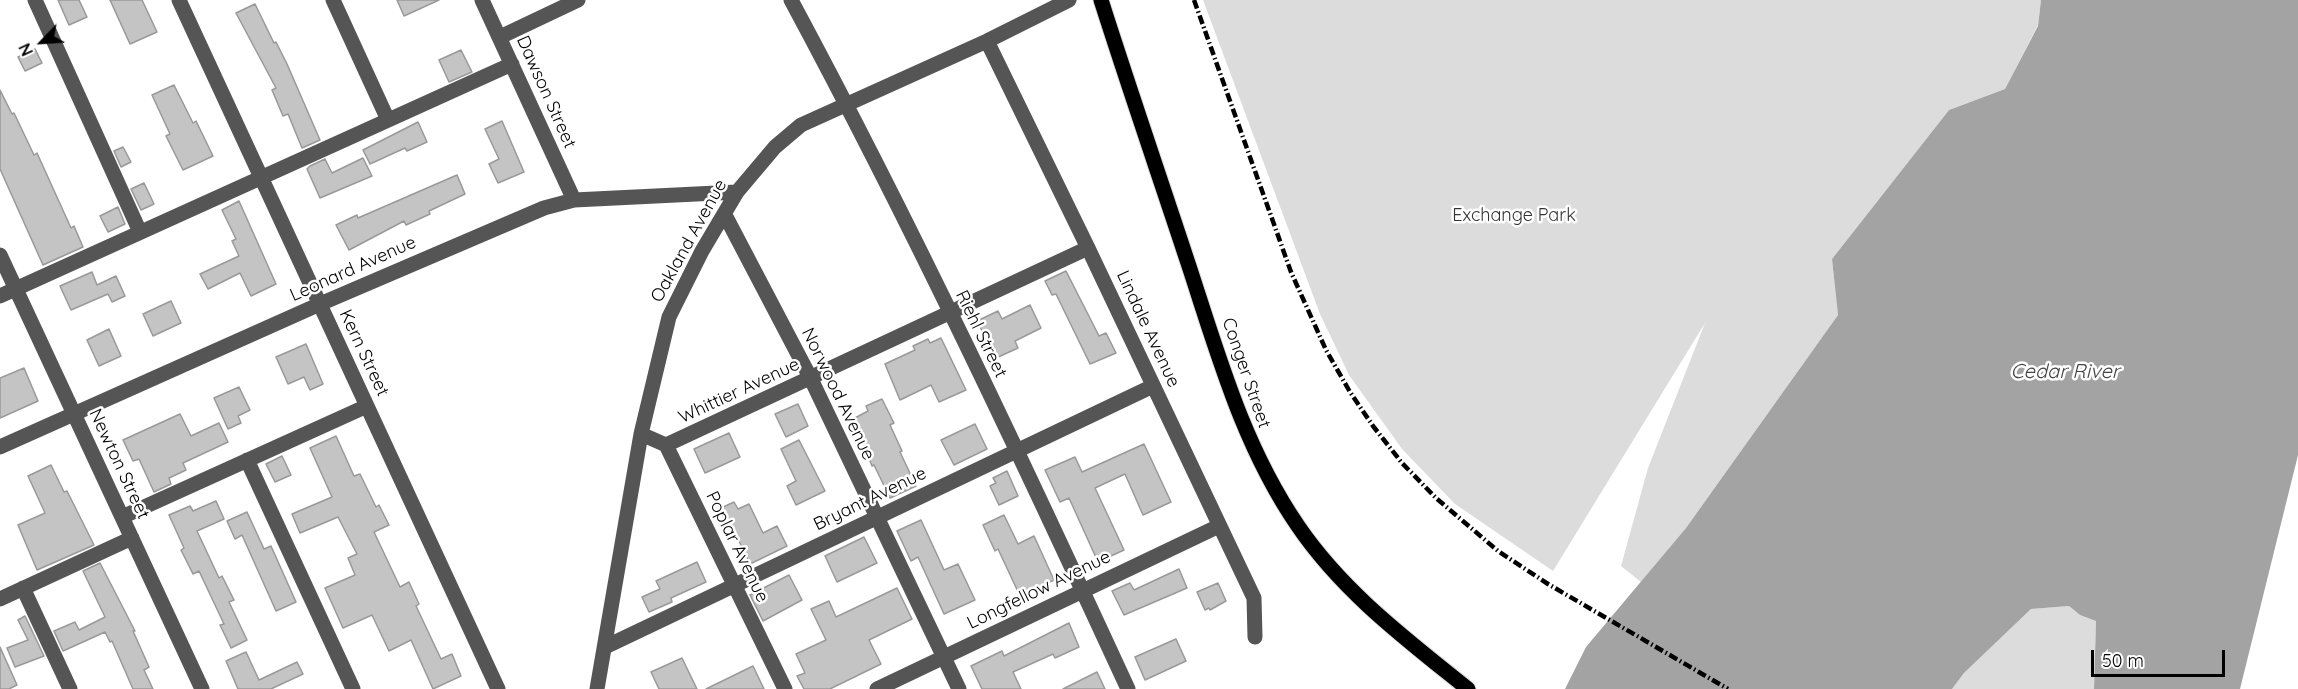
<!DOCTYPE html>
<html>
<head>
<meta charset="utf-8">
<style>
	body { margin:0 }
	#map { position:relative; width:2298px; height:689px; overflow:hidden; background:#fff; font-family:Quicksand,sans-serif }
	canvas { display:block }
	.north { position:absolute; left:12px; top:12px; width:60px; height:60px; -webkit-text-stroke:4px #fff; paint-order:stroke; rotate:245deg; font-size:16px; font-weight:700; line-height:24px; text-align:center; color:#000 }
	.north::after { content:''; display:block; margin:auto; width:21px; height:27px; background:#000; clip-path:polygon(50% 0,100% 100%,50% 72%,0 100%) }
	.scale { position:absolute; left:2091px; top:650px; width:134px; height:27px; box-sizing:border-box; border:3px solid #000; border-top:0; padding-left:8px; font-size:18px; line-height:21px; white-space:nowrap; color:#000; -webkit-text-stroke:4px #fff; paint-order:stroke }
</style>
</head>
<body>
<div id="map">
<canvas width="2298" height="689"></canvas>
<div class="north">N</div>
<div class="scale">50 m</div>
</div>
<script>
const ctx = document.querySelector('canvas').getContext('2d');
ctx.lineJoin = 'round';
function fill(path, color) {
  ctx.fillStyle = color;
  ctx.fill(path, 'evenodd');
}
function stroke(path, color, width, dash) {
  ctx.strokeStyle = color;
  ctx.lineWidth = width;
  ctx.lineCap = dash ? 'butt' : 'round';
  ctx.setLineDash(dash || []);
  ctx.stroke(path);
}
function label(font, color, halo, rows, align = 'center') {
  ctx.font = font + ' Quicksand,sans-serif';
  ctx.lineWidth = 5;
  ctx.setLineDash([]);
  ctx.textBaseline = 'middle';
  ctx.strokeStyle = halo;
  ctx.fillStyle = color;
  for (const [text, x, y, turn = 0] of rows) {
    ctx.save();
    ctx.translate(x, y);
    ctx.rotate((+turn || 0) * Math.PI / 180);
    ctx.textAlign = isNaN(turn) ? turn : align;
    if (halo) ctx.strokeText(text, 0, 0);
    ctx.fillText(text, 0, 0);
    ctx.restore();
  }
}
fill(new Path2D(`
	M 1203,0 L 2041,0 L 2038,25 L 2005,89 L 1949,110 L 1832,259 L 1838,315 L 1686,528 L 1641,582 L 1621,566 L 1648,468 L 1705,323 L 1553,571 L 1455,504 L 1402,449 L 1349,375 L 1320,314 Z
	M 2069,606 L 2080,615 L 2096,621 L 2094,689 L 1952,689 L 1964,673 L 2031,609 Z`), '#dcdcdc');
fill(new Path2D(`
	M 2041,0 L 2298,0 L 2298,455 L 2240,689 L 2094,689 L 2096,621 L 2080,615 L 2069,606 L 2031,609 L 1964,673 L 1952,689 L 1565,689 L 1586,647 L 1686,528 L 1838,315 L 1832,259 L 1949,110 L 2005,89 L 2038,26 Z`), '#a3a3a3');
const building = new Path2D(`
	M 58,0 L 79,0 L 87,17 L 69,25 Z
	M 110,0 L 142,0 L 157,32 L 130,44 Z
	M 397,0 L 439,0 L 404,16 Z
	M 255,4 L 274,43 L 276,42 L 287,64 L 320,140 L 302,148 L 288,114 L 283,116 L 272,90 L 276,88 L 236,13 Z
	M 35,49 L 42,63 L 25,71 L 18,57 Z
	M 461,50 L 472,72 L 449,82 L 439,60 Z
	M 174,85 L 193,123 L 196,121 L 213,156 L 183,170 L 166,136 L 170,134 L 152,95 Z
	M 0,90 L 12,114 L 14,113 L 34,155 L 37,153 L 71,228 L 74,226 L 83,247 L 43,265 L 0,169 Z
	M 502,121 L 524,172 L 498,183 L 489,164 L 499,159 L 485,129 Z
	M 418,122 L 427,142 L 407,151 L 405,148 L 370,164 L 363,150 Z
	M 123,147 L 131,162 L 121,167 L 114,151 Z
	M 363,158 L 372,176 L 320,198 L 307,169 L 310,166 L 325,159 L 332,173 Z
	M 457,175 L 465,194 L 429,211 L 430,214 L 406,225 L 404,221 L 349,250 L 336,225 L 357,215 L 358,218 Z
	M 144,183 L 154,204 L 141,210 L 131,189 Z
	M 239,201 L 276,284 L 251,296 L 240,273 L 208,289 L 200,274 L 239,256 L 232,241 L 236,239 L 222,210 Z
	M 118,207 L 125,224 L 108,232 L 100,216 Z
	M 1066,271 L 1099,336 L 1106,333 L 1116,353 L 1090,364 L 1056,294 L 1052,295 L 1045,281 Z
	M 92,272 L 97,285 L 116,276 L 125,296 L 112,302 L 108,294 L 71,310 L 60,286 Z
	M 171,301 L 181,323 L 153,336 L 143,314 Z
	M 1030,305 L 1041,328 L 1015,341 L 1018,348 L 996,358 L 977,321 L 998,311 L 1002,319 Z
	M 109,329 L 121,356 L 99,366 L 87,340 Z
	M 941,338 L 966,390 L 939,402 L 931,385 L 900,400 L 885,364 L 915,350 L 913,346 L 928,339 L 930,343 Z
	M 306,344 L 323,384 L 310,390 L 304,377 L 288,384 L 276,357 Z
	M 24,368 L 38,401 L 0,418 L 0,378 Z
	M 239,387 L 250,410 L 238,416 L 241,423 L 228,429 L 214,398 Z
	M 882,399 L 894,423 L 890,425 L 902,451 L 900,452 L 916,486 L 890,498 L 874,465 L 872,466 L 853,419 L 868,411 L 866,406 Z
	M 798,404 L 808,426 L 786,437 L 775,414 Z
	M 180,414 L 191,436 L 219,423 L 228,442 L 183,463 L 186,470 L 169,478 L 171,484 L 154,492 L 139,459 L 133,461 L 123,440 Z
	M 975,424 L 987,449 L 954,465 L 941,440 Z
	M 729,433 L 740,457 L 705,473 L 694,449 Z
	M 336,436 L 354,476 L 360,474 L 376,507 L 379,505 L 389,525 L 374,532 L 400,587 L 409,582 L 419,604 L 416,606 L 441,659 L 452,654 L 461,676 L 433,689 L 411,640 L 389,651 L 372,615 L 343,628 L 325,588 L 355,575 L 348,558 L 357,554 L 338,517 L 300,533 L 292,514 L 332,497 L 310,448 Z
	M 799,440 L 825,491 L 796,505 L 787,486 L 796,481 L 781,449 Z
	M 1144,444 L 1171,502 L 1143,515 L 1125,474 L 1095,488 L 1124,550 L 1098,562 L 1069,498 L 1060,502 L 1045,470 L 1075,457 L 1082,472 Z
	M 282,456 L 291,475 L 275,482 L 266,464 Z
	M 51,465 L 64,492 L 67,491 L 94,545 L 37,570 L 18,525 L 45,513 L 28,476 Z
	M 1007,471 L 1018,496 L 999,505 L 990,486 L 996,483 L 993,478 Z
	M 216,501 L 224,519 L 197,531 L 219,578 L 222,576 L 234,600 L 229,602 L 247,640 L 231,648 L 220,625 L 224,624 L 199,571 L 193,574 L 181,550 L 184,548 L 169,515 L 190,506 L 193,511 Z
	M 734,502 L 738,509 L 749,504 L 763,533 L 777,526 L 787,546 L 750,564 L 735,533 L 732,534 L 719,509 Z
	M 247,512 L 264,549 L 271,546 L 296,602 L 276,611 L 242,535 L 235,539 L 227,521 Z
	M 1004,515 L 1018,544 L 1034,536 L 1054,580 L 1020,596 L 998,549 L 995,551 L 983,525 Z
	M 921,520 L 944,570 L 958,564 L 975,600 L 944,614 L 918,557 L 911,561 L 897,531 Z
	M 864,537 L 877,563 L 837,582 L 825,556 Z
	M 697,562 L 706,582 L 671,598 L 672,602 L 649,612 L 642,597 L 660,589 L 656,581 Z
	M 100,563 L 135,631 L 133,631 L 149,667 L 144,670 L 153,689 L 133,689 L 112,641 L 110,642 L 105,632 L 63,651 L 54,631 L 75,622 L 79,630 L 105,617 L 83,571 Z
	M 1179,569 L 1187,588 L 1124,615 L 1112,591 L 1130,583 L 1134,590 Z
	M 789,575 L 802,600 L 763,621 L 750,595 Z
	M 1218,583 L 1226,601 L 1210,610 L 1209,608 L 1205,610 L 1197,592 Z
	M 897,588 L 912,619 L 869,640 L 881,664 L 830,689 L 804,689 L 797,676 L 805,673 L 796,654 L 826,640 L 811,609 L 829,601 L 836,617 Z
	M 25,616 L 44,656 L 15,667 L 7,648 L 28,640 L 18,620 Z
	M 1069,623 L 1079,647 L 1055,658 L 1053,654 L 1013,672 L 1021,689 L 982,689 L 971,666 L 1002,651 L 1004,656 Z
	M 1176,639 L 1186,661 L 1145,680 L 1135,657 Z
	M 0,647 L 17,685 L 9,689 L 0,689 Z
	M 246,652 L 259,680 L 297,662 L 303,674 L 271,689 L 238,689 L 226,661 Z
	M 682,658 L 697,689 L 659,689 L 651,672 Z
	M 753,666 L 764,689 L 706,689 Z
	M 1097,672 L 1105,689 L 1063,689 Z`);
fill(building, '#c4c4c4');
stroke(building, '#999', 1.5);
const major = new Path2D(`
	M 1101,0 C 1129,88 1159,175 1188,263 C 1218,354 1243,446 1298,526 C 1343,592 1406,639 1468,689`);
stroke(major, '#dbdbdb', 17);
stroke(new Path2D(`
	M 35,0 L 140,232
	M 179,0 L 498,689
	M 333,0 L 388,120
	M 482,0 L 574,200
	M 791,0 C 912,225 1021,457 1128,689
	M 500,37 L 578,0
	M 987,41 L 1088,248 L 1254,598 L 1255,637
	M 725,215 L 811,379 L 959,689
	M 0,255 L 202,689
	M 0,296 L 512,64
	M 641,434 L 666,445 L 785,689
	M 666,445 L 1088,248
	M 0,447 L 320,304 L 544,208 L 574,200 L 737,192
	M 247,460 L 353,689
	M 122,517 L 367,406
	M 23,588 L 70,689
	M 0,599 L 132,538
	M 605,647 L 1153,386
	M 597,689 L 641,434 L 669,317 L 702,251 L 737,192 L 775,147 L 801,125 L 987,41 L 1069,0
	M 877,689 L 1219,526`), '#555', 15);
stroke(major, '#000', 15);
stroke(new Path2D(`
	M 1194,0 L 1291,272 L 1326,350 L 1350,392 L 1373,426 L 1402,463 L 1436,498 L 1498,551 L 1548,584 L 1728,689`), '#000', 4.5, [9, 3, 1.5, 3]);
label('18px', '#000', '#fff', [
	["Dawson Street",546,92,66],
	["Oakland Avenue",689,241,-61],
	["Leonard Avenue",353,269,-24],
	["Lindale Avenue",1148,329,65],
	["Riehl Street",981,334,64],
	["Kern Street",364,353,65],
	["Conger Street",1246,373,71],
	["Whittier Avenue",739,391,-25],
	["Norwood Avenue",838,394,64],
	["Newton Street",119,464,65],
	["Bryant Avenue",870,499,-26],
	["Poplar Avenue",737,547,64],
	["Longfellow Avenue",1039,590,-26]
]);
label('18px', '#333', '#fff', [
	["Exchange Park",1514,216]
]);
label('italic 20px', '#444', '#fff', [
	["Cedar River",2065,372]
]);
</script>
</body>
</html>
